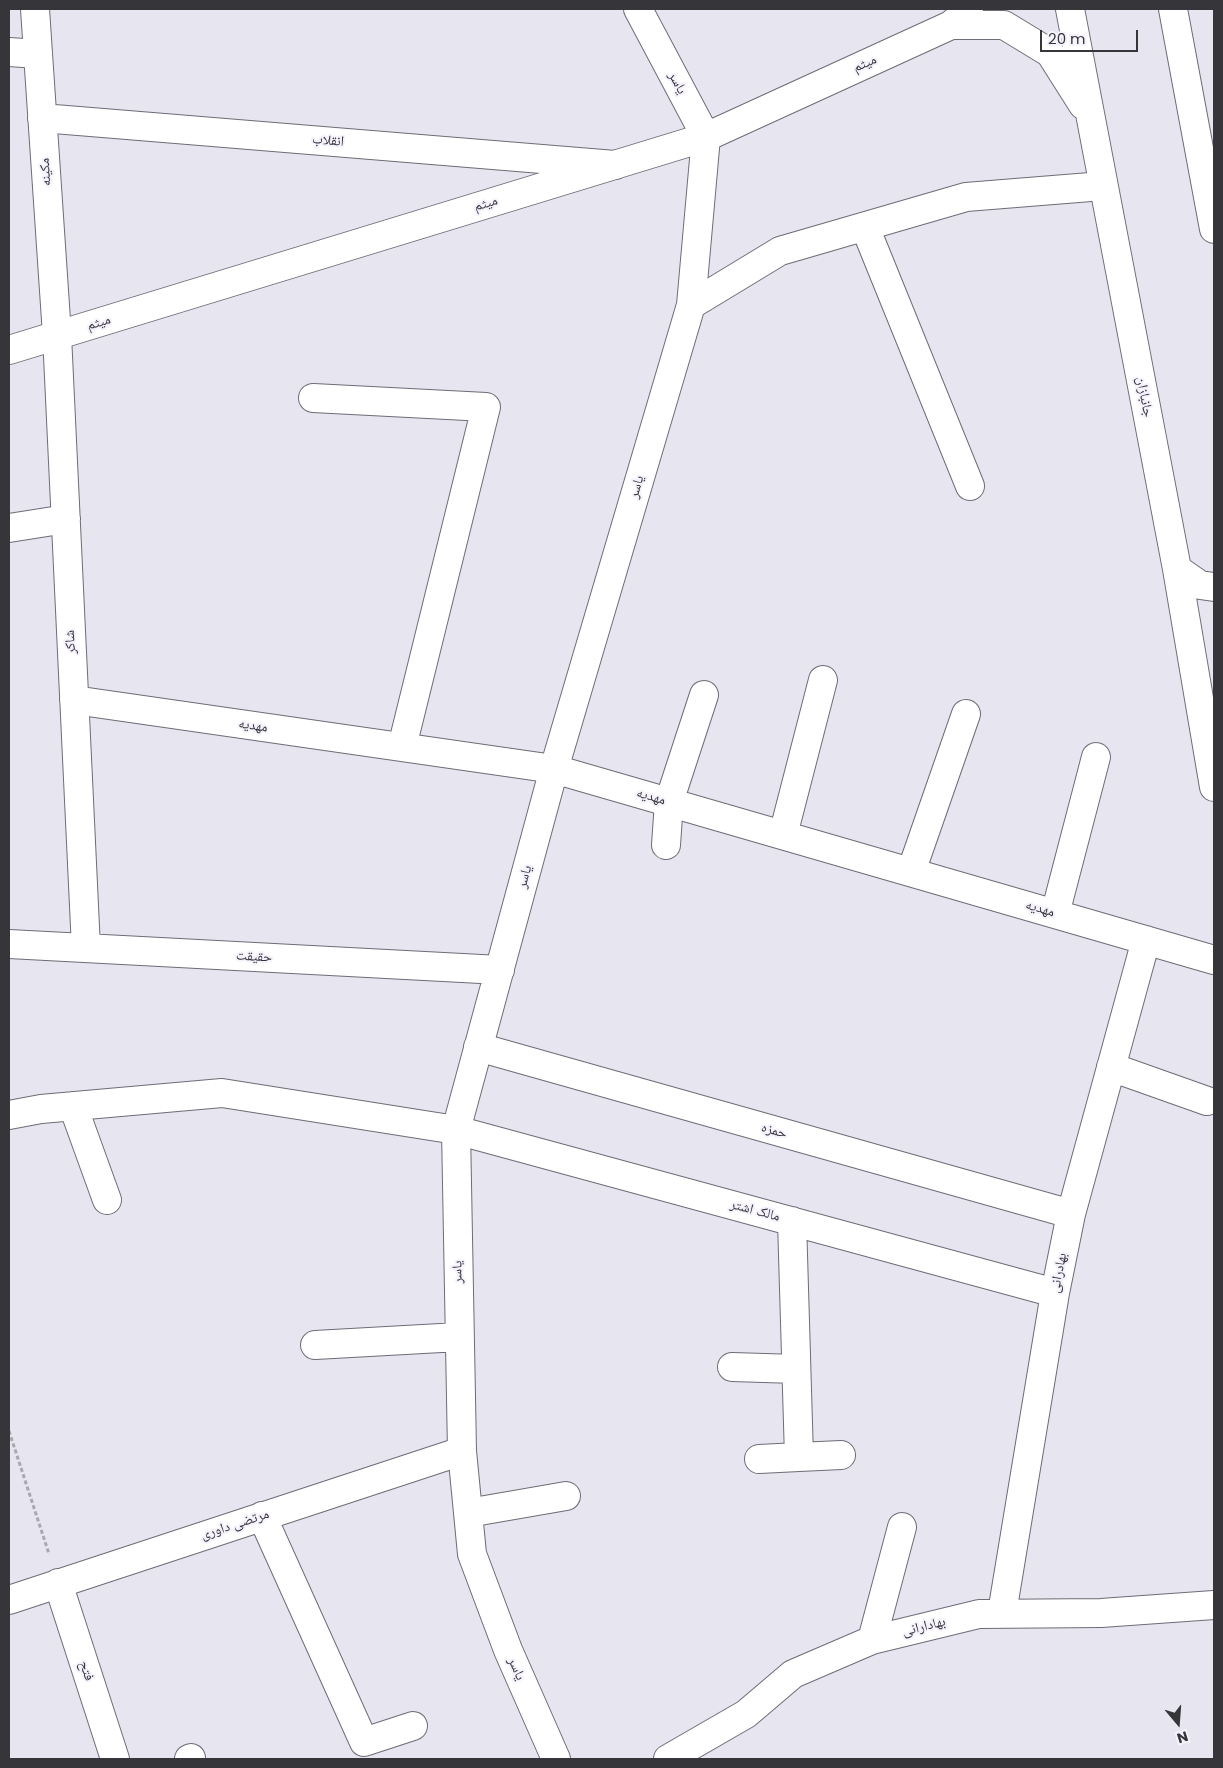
<!DOCTYPE html>
<html>
<head>
<meta charset="utf-8">
<style>
	body { margin:0 }
	#map { position:relative; width:1223px; height:1768px; overflow:hidden; background:#e7e5f0; font-family:Poppins,sans-serif }
	canvas { display:block }
	.frame { position:absolute; inset:0; border:10px solid #363539; pointer-events:none }
	.north { position:absolute; left:1153px; top:1698px; width:50px; height:50px; -webkit-text-stroke:4px #f5f2fe; paint-order:stroke; rotate:162deg; font-size:14px; font-weight:700; line-height:20px; text-align:center; color:#363539 }
	.north::after { content:''; display:block; margin:auto; width:18px; height:22px; background:#363539; clip-path:polygon(50% 0,100% 100%,50% 72%,0 100%) }
	.scale { position:absolute; left:1040px; top:30px; width:98px; height:22px; box-sizing:border-box; border:2px solid #363539; border-top:0; padding-left:6px; font-size:15px; line-height:18px; white-space:nowrap; color:#363539; -webkit-text-stroke:4px #f5f2fe; paint-order:stroke }
</style>
</head>
<body>
<div id="map">
<canvas width="1223" height="1768"></canvas>
<div class="frame"></div>
<div class="north">N</div>
<div class="scale">20 m</div>
</div>
<script>
const ctx = document.querySelector('canvas').getContext('2d');
ctx.lineJoin = 'round';
function stroke(path, color, width, dash) {
  ctx.strokeStyle = color;
  ctx.lineWidth = width;
  ctx.lineCap = dash ? 'butt' : 'round';
  ctx.setLineDash(dash || []);
  ctx.stroke(path);
}
function label(font, color, halo, rows, align = 'center') {
  ctx.font = font + ' Poppins,"Noto Naskh Arabic",sans-serif';
  ctx.lineWidth = 4;
  ctx.setLineDash([]);
  ctx.textBaseline = 'middle';
  ctx.strokeStyle = halo;
  ctx.fillStyle = color;
  for (const [text, x, y, turn = 0] of rows) {
    ctx.save();
    ctx.translate(x, y);
    ctx.rotate((+turn || 0) * Math.PI / 180);
    ctx.textAlign = isNaN(turn) ? turn : align;
    if (halo) ctx.strokeText(text, 0, 0);
    ctx.fillText(text, 0, 0);
    ctx.restore();
  }
}
const minor = new Path2D(`
	M 35,9 L 57,335 L 86,948
	M 9,52 L 38,54
	M 42,118 L 615,165
	M 865,227 L 970,486
	M 691,305 L 780,251 L 966,197 L 1103,186
	M 313,398 L 486,407 L 402,747
	M 9,528 L 66,519
	M 74,700 L 554,769 L 1214,960
	M 783,835 L 823,680
	M 666,845 L 669,802 L 704,695
	M 911,872 L 966,714
	M 1055,914 L 1096,757
	M 9,944 L 500,970
	M 478,1047 L 1071,1214
	M 1111,1067 L 1207,1101
	M 73,1106 L 107,1200
	M 9,1115 L 41,1109 L 222,1093 L 456,1130 L 1055,1293
	M 315,1345 L 459,1337
	M 732,1367 L 796,1369
	M 799,1457 L 841,1455
	M 759,1459 L 799,1457 L 792,1221
	M 468,1513 L 566,1496
	M 262,1516 L 364,1742 L 413,1726
	M 58,1583 L 115,1759
	M 9,1600 L 462,1451
	M 1002,1613 L 1055,1293 L 1071,1214 L 1146,940
	M 872,1640 L 902,1527
	M 189,1759 L 191,1758
	M 556,1759 L 508,1650 L 472,1554 L 462,1451 L 456,1130 L 554,769 L 691,305 L 706,137 L 638,9
	M 668,1759 L 746,1714 L 793,1674 L 872,1640 L 979,1614 L 1101,1613 L 1214,1605`);
const secondary = new Path2D(`
	M 969,9 L 951,25 L 1004,25 L 1050,53 L 1083,105
	M 1070,9 L 1177,569 L 1214,787
	M 1173,9 L 1214,229
	M 9,350 L 706,137 L 951,25
	M 1177,569 L 1200,585 L 1214,587`);
stroke(minor, '#6e6c76', 30);
stroke(secondary, '#6e6c76', 30);
stroke(new Path2D(`
	M 9,1431 L 49,1554`), '#a9a8b0', 3, [4, 2.5]);
stroke(minor, '#fff', 28);
stroke(secondary, '#fff', 28);
label('14px', '#363539', '#f5f2fe', [
	["میثم",865,64,-24],
	["یاسر",677,83,62],
	["انقلاب",328,141,5],
	["مکینه",46,172,-94],
	["میثم",486,204,-17],
	["میثم",99,323,-17],
	["جانبازان",1144,397,79],
	["یاسر",637,487,-74],
	["شاکر",71,642,-93],
	["مهدیه",253,726,8],
	["مهدیه",651,797,16],
	["یاسر",525,877,-75],
	["مهدیه",1040,909,16],
	["حقیقت",254,957,3],
	["حمزه",774,1131,16],
	["مالک اشتر",755,1211,15],
	["یاسر",458,1272,-91],
	["بهادرانی",1059,1273,-79],
	["مرتضی داوری",235,1525,-18],
	["بهادارانی",924,1627,-14],
	["یاسر",516,1669,66],
	["فتح",86,1671,72]
]);
</script>
</body>
</html>
